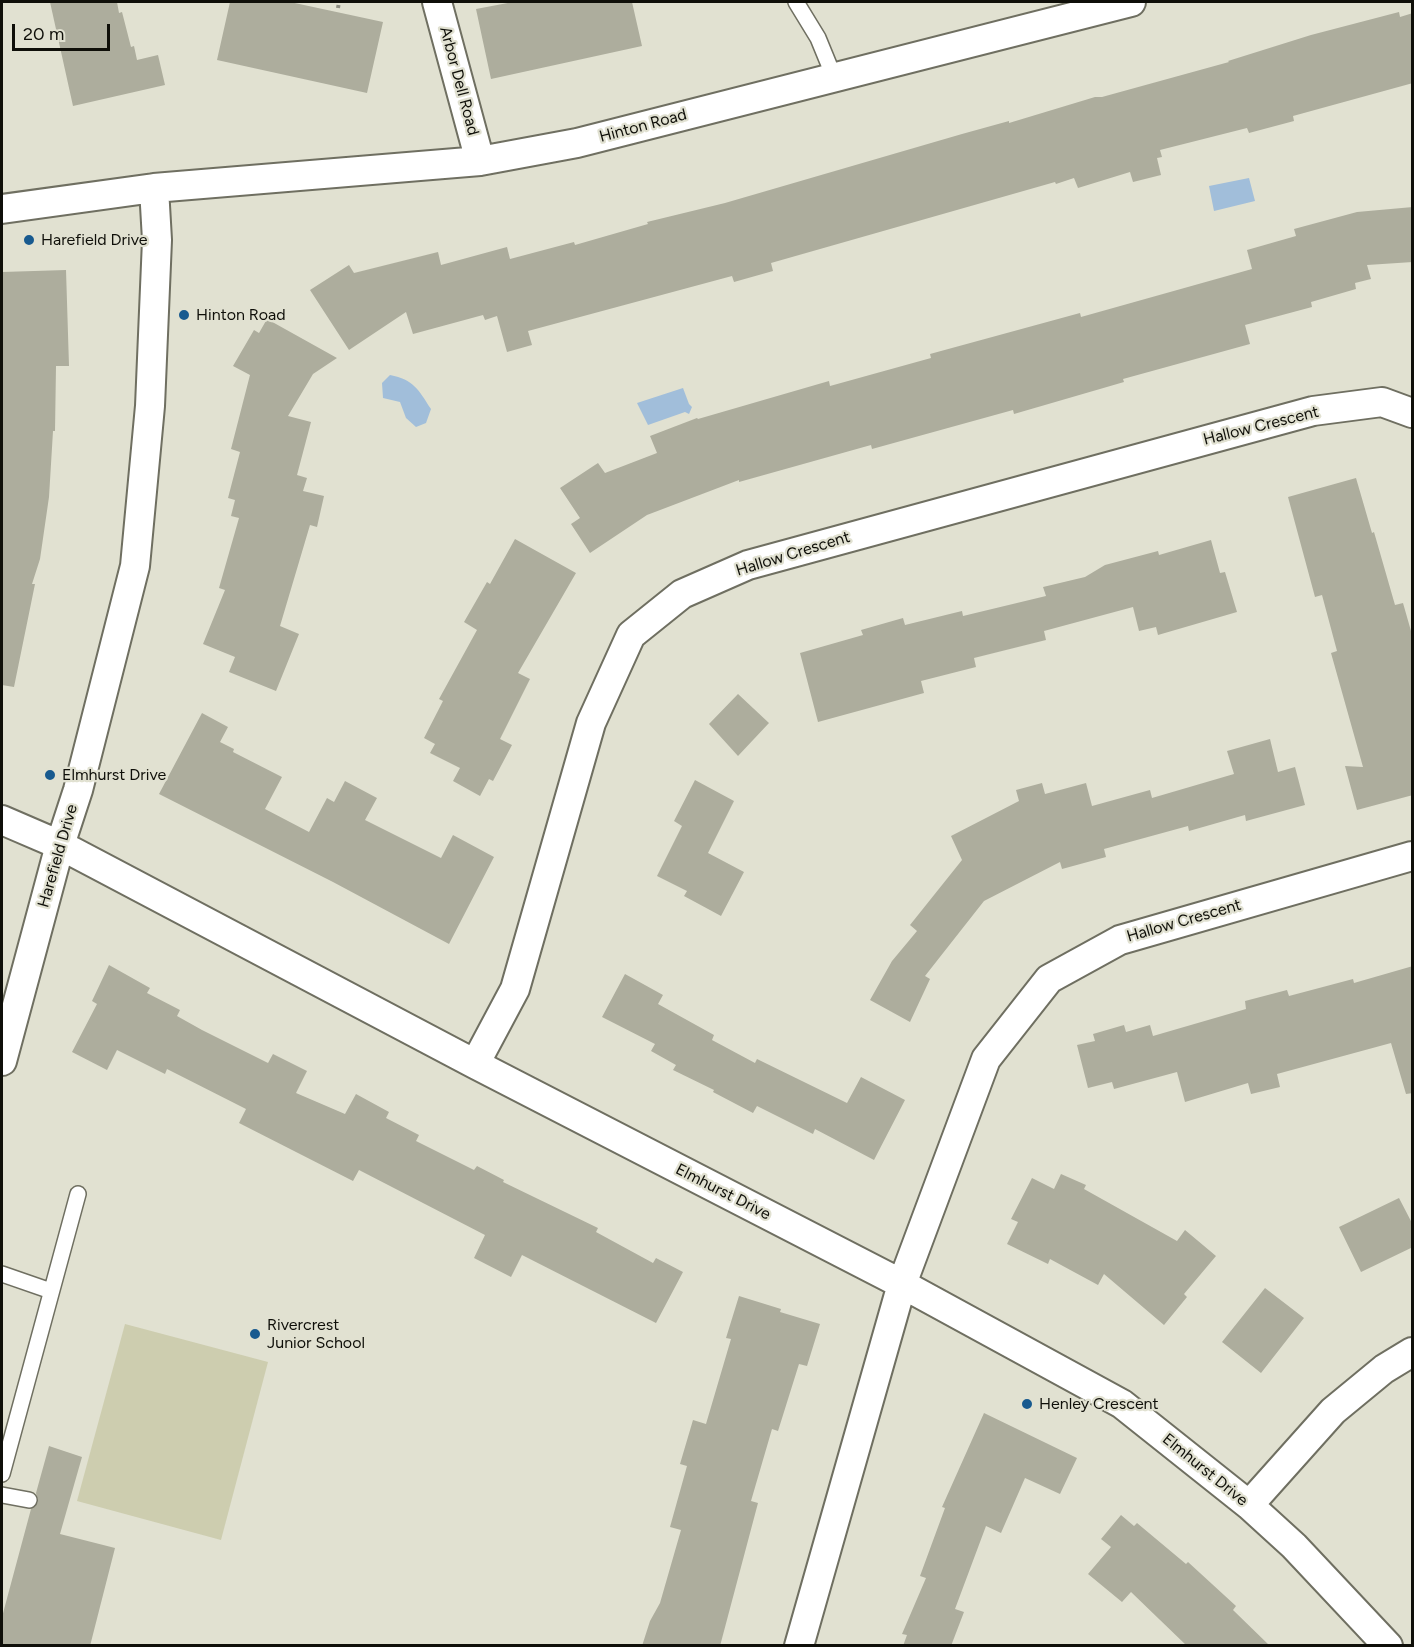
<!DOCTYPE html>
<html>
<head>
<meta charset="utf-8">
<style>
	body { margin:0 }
	#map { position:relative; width:1414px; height:1647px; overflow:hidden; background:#e1e1d1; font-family:Figtree,sans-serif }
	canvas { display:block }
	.frame { position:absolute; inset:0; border:3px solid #0f0f09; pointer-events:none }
	.scale { position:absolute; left:12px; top:24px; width:98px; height:27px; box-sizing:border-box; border:3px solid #0f0f09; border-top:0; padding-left:8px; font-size:18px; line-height:21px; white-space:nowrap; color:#0f0f09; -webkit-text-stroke:4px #e1e1d1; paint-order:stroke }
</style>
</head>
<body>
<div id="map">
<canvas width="1414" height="1647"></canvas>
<div class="frame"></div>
<div class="scale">20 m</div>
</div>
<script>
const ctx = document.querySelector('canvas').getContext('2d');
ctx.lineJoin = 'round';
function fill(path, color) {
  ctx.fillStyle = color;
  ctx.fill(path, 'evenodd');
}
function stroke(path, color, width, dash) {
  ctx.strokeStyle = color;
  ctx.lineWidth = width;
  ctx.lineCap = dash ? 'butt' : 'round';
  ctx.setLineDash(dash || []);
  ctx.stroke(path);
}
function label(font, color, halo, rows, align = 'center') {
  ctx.font = font + ' Figtree,sans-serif';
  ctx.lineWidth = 4.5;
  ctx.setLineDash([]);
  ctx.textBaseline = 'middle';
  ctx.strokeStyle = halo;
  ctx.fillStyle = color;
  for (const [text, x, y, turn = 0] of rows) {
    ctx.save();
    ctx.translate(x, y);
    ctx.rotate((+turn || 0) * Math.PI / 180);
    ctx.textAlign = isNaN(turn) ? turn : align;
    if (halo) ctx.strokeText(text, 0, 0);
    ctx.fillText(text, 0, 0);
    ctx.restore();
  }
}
fill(new Path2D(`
	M 125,1324 L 268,1362 L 221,1540 L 77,1501 Z`), '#cdcdaf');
fill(new Path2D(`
	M 1249,178 L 1255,201 L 1214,211 L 1209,186 Z
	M 390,375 C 414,380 418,389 431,409 L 426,423 L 416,427 L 406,418 L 400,402 L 383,398 L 382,383 Z
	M 683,388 L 689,404 L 692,407 L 689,414 L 685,412 L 648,425 L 637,403 Z`), '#a1beda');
fill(new Path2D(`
	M 50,2 L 117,2 L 119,13 L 122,12 L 131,47 L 134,46 L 137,60 L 158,55 L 165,85 L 73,106 Z
	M 230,2 L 290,2 L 383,22 L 367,93 L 217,60 Z
	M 513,2 L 632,2 L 642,46 L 491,79 L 476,9 Z
	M 1399,12 L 1400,17 L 1413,13 L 1413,83 L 1293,116 L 1294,121 L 1249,133 L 1247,128 L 1160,150 L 1162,157 L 1157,158 L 1161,175 L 1133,182 L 1130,172 L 1078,188 L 1074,178 L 1056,184 L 1055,182 L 771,263 L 773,271 L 734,282 L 732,276 L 528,331 L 532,345 L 507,352 L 497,316 L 485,320 L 483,315 L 413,334 L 406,312 L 349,350 L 310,290 L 349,265 L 354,273 L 438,252 L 441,265 L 507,247 L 510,259 L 574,242 L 575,245 L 648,224 L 647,222 L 725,203 L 962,134 L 1009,121 L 1009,123 L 1095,97 L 1102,97 L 1229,62 L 1228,61 L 1311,35 Z
	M 1413,207 L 1413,262 L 1367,265 L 1371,279 L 1355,283 L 1356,289 L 1311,302 L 1312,307 L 1245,325 L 1250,344 L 1123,379 L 1124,382 L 1014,414 L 1013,410 L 872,449 L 871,445 L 739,482 L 739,480 L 647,515 L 590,553 L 571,524 L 580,518 L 560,488 L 598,463 L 605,473 L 657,453 L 650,436 L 697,418 L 698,419 L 829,381 L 830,386 L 931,358 L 930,354 L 1080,313 L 1081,317 L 1252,269 L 1247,250 L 1296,236 L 1294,229 L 1357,212 Z
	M 66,270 L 69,366 L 56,366 L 55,431 L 53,431 L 49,497 L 40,559 L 32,584 L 35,584 L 14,687 L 2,685 L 2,272 Z
	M 267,319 L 337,358 L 313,374 L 288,416 L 311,422 L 297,475 L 307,478 L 303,491 L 324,496 L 317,527 L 310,525 L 280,626 L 299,634 L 276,691 L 229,672 L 235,657 L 203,644 L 225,590 L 219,588 L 239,518 L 231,516 L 235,500 L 228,498 L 240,452 L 231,449 L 250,375 L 233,366 L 254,330 L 259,333 Z
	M 1356,478 L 1372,533 L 1374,532 L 1395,605 L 1403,603 L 1413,638 L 1413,795 L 1357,810 L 1345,766 L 1363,767 L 1331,653 L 1337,651 L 1322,595 L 1315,597 L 1288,497 Z
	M 515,539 L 576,573 L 518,673 L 530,679 L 500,739 L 512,745 L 493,781 L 489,779 L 480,796 L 453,781 L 460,768 L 430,753 L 435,744 L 424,738 L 443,701 L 439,699 L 477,630 L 464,622 L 487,582 L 490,584 Z
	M 1211,540 L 1220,573 L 1225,572 L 1237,612 L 1158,635 L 1156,627 L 1139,631 L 1133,607 L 1044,631 L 1046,640 L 974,658 L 976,667 L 921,681 L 924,693 L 818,722 L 800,653 L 863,635 L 861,630 L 903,618 L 905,625 L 962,611 L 963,616 L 1046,596 L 1043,587 L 1085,577 L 1105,565 L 1158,551 L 1159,555 Z
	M 738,694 L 769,723 L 738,756 L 709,724 Z
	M 202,713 L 228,727 L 220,742 L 234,749 L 233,752 L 282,777 L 265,809 L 309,832 L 327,798 L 334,802 L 345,781 L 377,798 L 365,820 L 441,858 L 453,835 L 494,857 L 449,944 L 333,882 L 159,794 Z
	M 1270,739 L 1278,772 L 1295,767 L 1305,805 L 1246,821 L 1245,815 L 1189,831 L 1188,826 L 1104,849 L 1106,857 L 1062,869 L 1060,862 L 984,901 L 925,976 L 930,979 L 910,1022 L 870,1000 L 892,961 L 917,931 L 910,925 L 962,860 L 951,836 L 1019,801 L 1016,790 L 1042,783 L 1045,794 L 1086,783 L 1092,806 L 1150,790 L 1152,798 L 1234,774 L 1227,751 Z
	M 695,780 L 734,801 L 708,853 L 744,872 L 721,916 L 684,896 L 687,891 L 657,876 L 682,826 L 674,821 Z
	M 109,965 L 150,988 L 147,993 L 180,1010 L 177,1016 L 202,1030 L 268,1063 L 273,1054 L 307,1071 L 296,1093 L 345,1114 L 356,1094 L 389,1112 L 386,1118 L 419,1135 L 416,1141 L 474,1170 L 477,1166 L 504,1180 L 503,1182 L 598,1228 L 596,1232 L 653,1263 L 656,1258 L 683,1272 L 656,1323 L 522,1255 L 511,1277 L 474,1258 L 485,1235 L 359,1170 L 353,1181 L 239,1123 L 246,1109 L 167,1069 L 165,1074 L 117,1050 L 107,1070 L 72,1052 L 97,1004 L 92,1001 Z
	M 1413,966 L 1413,1093 L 1406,1094 L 1391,1043 L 1277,1074 L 1280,1087 L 1251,1094 L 1248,1083 L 1185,1102 L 1177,1072 L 1114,1089 L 1112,1082 L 1088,1088 L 1077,1045 L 1095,1041 L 1093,1034 L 1124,1025 L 1126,1032 L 1150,1025 L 1153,1036 L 1246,1009 L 1245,1001 L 1287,990 L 1289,996 L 1353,979 L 1354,983 Z
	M 625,974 L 663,995 L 658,1004 L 714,1035 L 712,1040 L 755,1063 L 757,1059 L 847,1103 L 861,1077 L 905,1100 L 874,1160 L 815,1129 L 813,1134 L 757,1106 L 753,1113 L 713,1092 L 714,1090 L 673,1070 L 676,1065 L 651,1051 L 655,1044 L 602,1017 Z
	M 1061,1174 L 1086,1185 L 1084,1189 L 1177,1241 L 1185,1230 L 1216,1256 L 1184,1294 L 1187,1297 L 1164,1325 L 1104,1274 L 1098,1285 L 1050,1259 L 1048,1264 L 1007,1244 L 1018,1222 L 1011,1219 L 1032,1178 L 1054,1189 Z
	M 1399,1198 L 1413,1225 L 1413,1247 L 1361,1272 L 1339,1227 Z
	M 1265,1288 L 1304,1318 L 1261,1373 L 1222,1342 Z
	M 739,1296 L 781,1309 L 780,1312 L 820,1324 L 807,1366 L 799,1364 L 778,1431 L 772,1429 L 751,1501 L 758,1503 L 720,1646 L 642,1646 L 650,1621 L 660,1603 L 681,1530 L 670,1527 L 687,1466 L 680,1464 L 693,1420 L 706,1424 L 731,1339 L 726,1338 Z
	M 984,1413 L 1077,1458 L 1060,1494 L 1025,1478 L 1001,1533 L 986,1526 L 955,1609 L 964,1612 L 951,1646 L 903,1646 L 907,1635 L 902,1634 L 926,1578 L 920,1576 L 945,1508 L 942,1507 Z
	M 49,1446 L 82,1457 L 60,1534 L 115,1548 L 90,1646 L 2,1646 L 2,1617 L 31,1509 L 38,1502 L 36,1493 Z
	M 1121,1515 L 1134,1526 L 1137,1523 L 1186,1564 L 1188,1562 L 1236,1606 L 1233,1610 L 1270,1646 L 1187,1646 L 1131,1592 L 1122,1602 L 1088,1574 L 1111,1547 L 1101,1539 Z`), '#adad9d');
const lane = new Path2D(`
	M 796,2 L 818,38 L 834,77
	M 2,1274 L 51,1291
	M 2,1474 L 78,1194
	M 2,1495 L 29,1500`);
const street = new Path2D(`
	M 437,2 L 480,161
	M 2,209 L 154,188 L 480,161 L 577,143 L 1131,2
	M 2,820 L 60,845 L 98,865 L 475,1064 L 902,1284 L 1122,1404 L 1249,1505 L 1294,1546 L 1388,1646
	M 2,1061 L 60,845 L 78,790 L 135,566 L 150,406 L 157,240 L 154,188
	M 475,1064 L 515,989 L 591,723 L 631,635 L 682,594 L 748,565 L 1313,411 L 1382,402 L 1412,413
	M 1249,1505 L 1333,1411 L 1384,1369 L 1412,1352
	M 799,1646 L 902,1284 L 986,1059 L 1049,979 L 1120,940 L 1412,856`);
stroke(lane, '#6f6f61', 18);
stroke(street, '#6f6f61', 32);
stroke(new Path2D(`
	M 338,8 L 339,2`), '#8c8c80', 4, [3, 4.5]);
stroke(lane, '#fff', 15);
stroke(street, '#fff', 28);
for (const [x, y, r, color] of [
	[29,240,6,"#185a8f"],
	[184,315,6,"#185a8f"],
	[50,775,6,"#185a8f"],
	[255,1334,6,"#185a8f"],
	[1027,1404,6,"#185a8f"]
]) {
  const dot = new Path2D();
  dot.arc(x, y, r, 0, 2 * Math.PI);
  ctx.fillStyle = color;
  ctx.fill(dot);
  stroke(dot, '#e1e1d1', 2);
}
label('16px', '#0f0f09', '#e1e1d1', [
	["Arbor Dell Road",459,81,75],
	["Hinton Road",643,126,-15],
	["Hallow Crescent",1261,426,-14],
	["Hallow Crescent",793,554,-17],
	["Harefield Drive",58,856,-74],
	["Hallow Crescent",1184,921,-16],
	["Elmhurst Drive",723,1192,27],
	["Elmhurst Drive",1205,1470,39]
]);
label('16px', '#0f0f09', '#e1e1d1', [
	["Harefield Drive",41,240],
	["Hinton Road",196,315],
	["Elmhurst Drive",62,775],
	["Rivercrest",267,1325],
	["Junior School",267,1343],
	["Henley Crescent",1039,1404]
], 'left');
</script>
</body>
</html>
